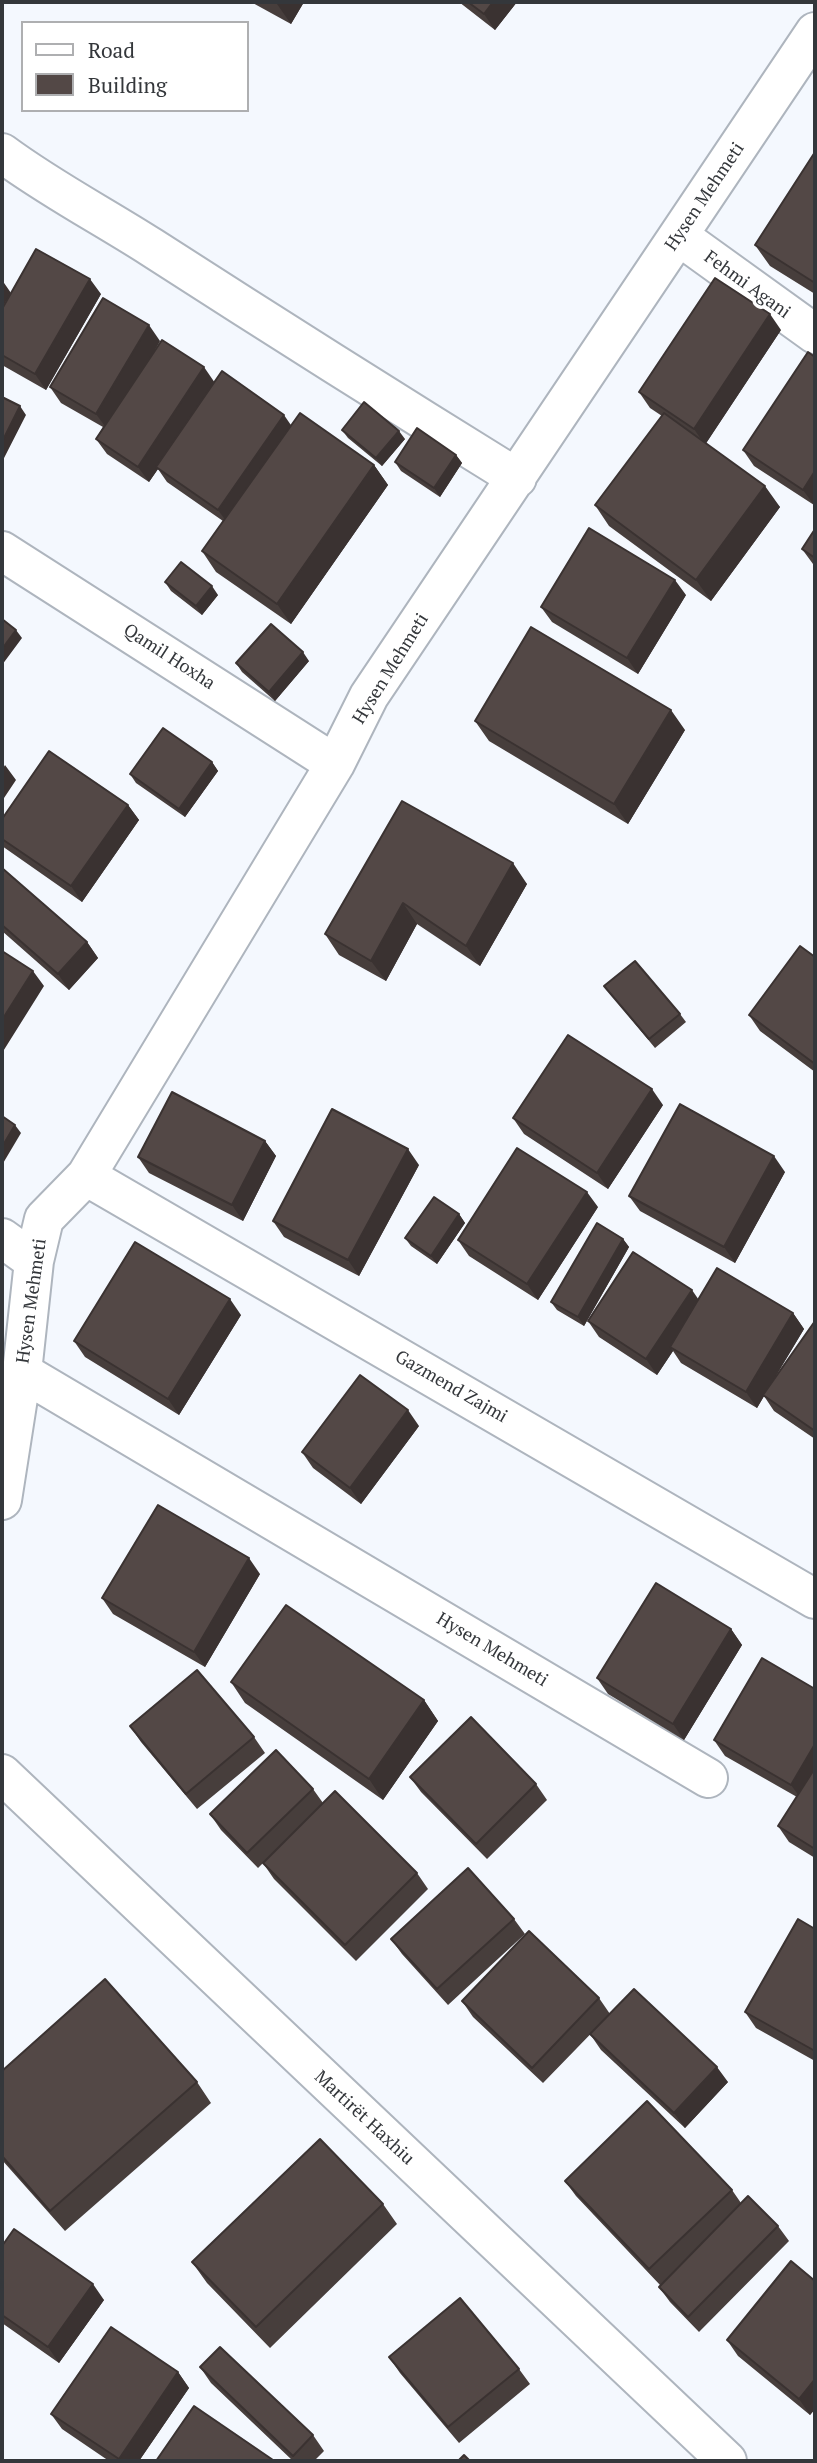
<!DOCTYPE html>
<html>
<head>
<meta charset="utf-8">
<style>
	body { margin:0 }
	#map { position:relative; width:817px; height:2463px; overflow:hidden; background:#f4f8fe; font-family:"PT Serif",serif }
	canvas { display:block }
	.frame { position:absolute; inset:0; border:4px solid #34373b; pointer-events:none }
	.legend { position:absolute; left:21px; top:21px; width:228px; height:91px; box-sizing:border-box; background:#fff; border:2px solid #aeafb1; margin:0; padding:9px 12px; list-style:none; font-size:21px; color:#34373b }
	.legend li { display:flex; align-items:center; gap:14px; height:35px }
	.legend b { width:35px; border:2px solid #aeafb1 }
</style>
</head>
<body>
<div id="map">
<canvas width="817" height="2463"></canvas>
<div class="frame"></div>
<ul class="legend">
<li><b style="height:9px;background:#fff"></b>Road</li>
<li><b style="height:19px;background:#534846"></b>Building</li>
</ul>
</div>
<script>
const ctx = document.querySelector('canvas').getContext('2d');
ctx.lineJoin = 'round';
function stroke(path, color, width, dash) {
  ctx.strokeStyle = color;
  ctx.lineWidth = width;
  ctx.lineCap = dash ? 'butt' : 'round';
  ctx.setLineDash(dash || []);
  ctx.stroke(path);
}
function fill(path, color) {
  ctx.fillStyle = color;
  ctx.fill(path, 'evenodd');
}
function label(font, color, halo, rows, align = 'center') {
  ctx.font = font + ' "PT Serif",serif';
  ctx.lineWidth = 7;
  ctx.setLineDash([]);
  ctx.textBaseline = 'middle';
  ctx.strokeStyle = halo;
  ctx.fillStyle = color;
  for (const [text, x, y, turn = 0] of rows) {
    ctx.save();
    ctx.translate(x, y);
    ctx.rotate((+turn || 0) * Math.PI / 180);
    ctx.textAlign = isNaN(turn) ? turn : align;
    if (halo) ctx.strokeText(text, 0, 0);
    ctx.fillText(text, 0, 0);
    ctx.restore();
  }
}
const minor = new Path2D(`
	M 2,153 C 49,188 101,215 151,247 C 272,325 394,402 517,478
	M 679,236 L 815,334
	M 2,551 L 335,764
	M 86,1176 L 815,1599
	M 2,1238 L 34,1261
	M 22,1372 L 708,1778
	M 2,1500 L 22,1372 L 34,1261 L 44,1219 L 86,1176 L 335,764 L 369,696 L 815,32
	M 2,1774 L 727,2461`);
stroke(minor, '#aeb5be', 42);
stroke(minor, '#fff', 38);
fill(new Path2D(`
	M 251,2 L 304,2 L 291,24 Z
	M 459,2 L 517,2 L 495,30 Z
	M 815,152 L 815,294 L 770,266 L 755,245 Z
	M 101,294 L 46,390 L 2,365 L 2,309 Z
	M 781,330 L 706,443 L 780,507 L 711,601 L 609,526 L 595,505 L 662,416 L 650,408 L 639,392 Z
	M 160,341 L 151,357 L 214,382 L 291,425 L 374,465 L 388,485 L 291,624 L 216,572 L 202,551 L 223,521 L 167,482 L 158,469 L 149,482 L 107,454 L 96,439 L 103,427 L 61,403 L 50,387 Z
	M 815,357 L 815,504 L 814,505 L 754,466 L 743,450 Z
	M 342,430 L 405,439 L 382,466 L 348,438 Z
	M 456,455 L 462,463 L 440,497 L 401,471 L 395,462 Z
	M 815,529 L 815,566 L 813,564 L 802,549 Z
	M 165,582 L 218,595 L 202,615 L 171,591 Z
	M 686,595 L 638,674 L 552,622 L 541,607 Z
	M 309,661 L 275,701 L 242,672 L 236,663 Z
	M 475,721 L 685,730 L 628,824 L 489,741 Z
	M 212,762 L 218,771 L 185,817 L 136,783 L 130,774 Z
	M 402,801 L 527,884 L 480,966 L 417,924 L 386,981 L 339,955 L 325,934 Z
	M 128,805 L 139,820 L 82,902 L 2,846 L 2,819 Z
	M 2,868 L 87,942 L 98,958 L 69,990 L 2,931 Z
	M 815,957 L 815,1072 L 760,1031 L 749,1015 Z
	M 604,986 L 680,1014 L 686,1022 L 655,1048 Z
	M 663,1105 L 608,1189 L 524,1134 L 513,1118 Z
	M 265,1141 L 276,1156 L 243,1221 L 149,1173 L 138,1157 Z
	M 419,1165 L 359,1276 L 284,1237 L 273,1221 Z
	M 785,1172 L 735,1263 L 640,1211 L 629,1196 Z
	M 598,1207 L 538,1300 L 469,1256 L 458,1240 Z
	M 459,1214 L 465,1223 L 437,1264 L 411,1246 L 405,1238 Z
	M 623,1239 L 629,1247 L 584,1326 L 557,1310 L 551,1302 Z
	M 698,1299 L 793,1313 L 804,1329 L 770,1385 L 815,1321 L 815,1439 L 774,1411 L 764,1396 L 757,1408 L 681,1363 L 673,1351 L 657,1375 L 599,1337 L 588,1321 Z
	M 241,1315 L 179,1415 L 85,1357 L 74,1341 Z
	M 419,1426 L 361,1504 L 313,1468 L 302,1452 Z
	M 260,1574 L 205,1667 L 113,1614 L 102,1598 Z
	M 731,1629 L 742,1645 L 684,1740 L 608,1694 L 597,1678 Z
	M 231,1682 L 424,1700 L 438,1721 L 383,1800 L 245,1703 Z
	M 815,1689 L 815,1858 L 789,1842 L 778,1826 L 797,1797 L 725,1756 L 714,1740 Z
	M 130,1726 L 254,1737 L 265,1753 L 197,1809 L 141,1742 Z
	M 410,1777 L 536,1784 L 547,1800 L 487,1859 L 421,1792 Z
	M 313,1789 L 323,1803 L 417,1873 L 428,1889 L 356,1961 L 274,1879 L 263,1863 L 258,1868 L 221,1830 L 210,1814 Z
	M 514,1919 L 525,1934 L 448,2005 L 402,1954 L 391,1939 Z
	M 815,1929 L 815,2061 L 756,2028 L 745,2012 Z
	M 599,1998 L 610,2014 L 543,2083 L 473,2017 L 462,2001 Z
	M 590,2034 L 728,2082 L 685,2128 L 601,2050 Z
	M 2,2071 L 197,2082 L 211,2103 L 65,2231 L 2,2160 Z
	M 565,2181 L 732,2190 L 741,2203 L 778,2226 L 789,2241 L 699,2332 L 670,2302 L 659,2287 L 660,2285 L 576,2196 Z
	M 383,2204 L 397,2224 L 270,2348 L 207,2283 L 192,2262 Z
	M 2,2246 L 104,2300 L 59,2363 L 2,2323 Z
	M 815,2281 L 815,2409 L 810,2415 L 738,2356 L 727,2340 Z
	M 389,2357 L 519,2369 L 530,2384 L 459,2443 L 400,2373 Z
	M 200,2367 L 313,2435 L 324,2451 L 314,2461 L 293,2461 L 211,2383 Z
	M 178,2372 L 189,2388 L 139,2461 L 109,2461 L 62,2429 L 51,2414 Z`), '#473e3c');
fill(new Path2D(`
	M 278,2 L 304,2 L 291,24 L 277,4 Z
	M 493,2 L 517,2 L 495,30 L 484,14 Z
	M 90,279 L 101,294 L 46,390 L 35,374 Z
	M 2,280 L 11,293 L 2,308 Z
	M 770,314 L 781,330 L 705,445 L 694,429 Z
	M 149,325 L 160,341 L 107,429 L 96,414 Z
	M 204,367 L 215,383 L 156,467 L 158,469 L 149,482 L 138,467 Z
	M 20,406 L 26,415 L 2,462 L 2,442 Z
	M 284,415 L 295,431 L 229,525 L 218,510 Z
	M 399,431 L 405,439 L 382,466 L 376,458 Z
	M 456,455 L 462,463 L 440,497 L 434,488 Z
	M 374,465 L 388,485 L 291,624 L 277,604 Z
	M 815,471 L 815,504 L 814,505 L 803,490 Z
	M 765,486 L 780,507 L 711,601 L 696,580 Z
	M 675,580 L 686,595 L 638,674 L 627,658 Z
	M 212,586 L 218,595 L 202,615 L 196,606 Z
	M 16,630 L 22,638 L 2,665 L 2,649 Z
	M 303,652 L 309,661 L 275,701 L 269,692 Z
	M 671,710 L 685,730 L 628,824 L 614,804 Z
	M 212,762 L 218,771 L 185,817 L 179,809 Z
	M 5,765 L 16,780 L 2,801 L 2,770 Z
	M 128,805 L 139,820 L 82,902 L 71,886 Z
	M 513,863 L 527,884 L 480,966 L 466,946 Z
	M 403,903 L 417,924 L 386,981 L 371,961 Z
	M 87,942 L 98,958 L 69,990 L 58,974 Z
	M 33,971 L 44,986 L 2,1053 L 2,1020 Z
	M 652,1089 L 663,1105 L 608,1189 L 597,1173 Z
	M 15,1125 L 21,1133 L 2,1165 L 2,1147 Z
	M 265,1141 L 276,1156 L 243,1221 L 232,1205 Z
	M 408,1149 L 419,1165 L 359,1276 L 348,1260 Z
	M 774,1156 L 785,1172 L 735,1263 L 724,1247 Z
	M 587,1192 L 598,1207 L 538,1300 L 527,1284 Z
	M 459,1214 L 465,1223 L 437,1264 L 431,1256 Z
	M 623,1239 L 629,1247 L 584,1326 L 578,1317 Z
	M 692,1290 L 703,1306 L 670,1347 L 673,1351 L 657,1375 L 646,1359 Z
	M 230,1299 L 241,1315 L 179,1415 L 168,1399 Z
	M 793,1313 L 804,1329 L 757,1408 L 746,1392 Z
	M 408,1410 L 419,1426 L 361,1504 L 350,1488 Z
	M 249,1558 L 260,1574 L 205,1667 L 194,1652 Z
	M 731,1629 L 742,1645 L 684,1740 L 673,1724 Z
	M 424,1700 L 438,1721 L 383,1800 L 369,1779 Z
	M 815,1744 L 815,1777 L 802,1800 L 791,1785 Z
	M 717,2067 L 728,2082 L 685,2128 L 674,2113 Z
	M 93,2284 L 104,2300 L 59,2363 L 48,2347 Z
	M 178,2372 L 189,2388 L 139,2461 L 120,2461 L 119,2459 Z
	M 815,2379 L 815,2409 L 810,2415 L 799,2399 Z`), '#3a3231');
const building = new Path2D(`
	M 468,2 L 493,2 L 484,14 Z
	M 815,152 L 815,283 L 755,245 Z
	M 36,249 L 90,279 L 35,374 L 2,355 L 2,309 Z
	M 715,278 L 770,314 L 694,429 L 639,392 Z
	M 103,298 L 149,325 L 96,414 L 50,387 Z
	M 162,340 L 204,367 L 138,467 L 96,439 Z
	M 808,352 L 815,357 L 815,471 L 803,490 L 743,450 Z
	M 222,371 L 284,415 L 218,510 L 156,467 Z
	M 2,397 L 20,406 L 2,442 Z
	M 364,402 L 399,431 L 376,458 L 342,430 Z
	M 300,413 L 374,465 L 277,604 L 202,551 Z
	M 664,413 L 765,486 L 696,580 L 595,505 Z
	M 417,428 L 456,455 L 434,488 L 395,462 Z
	M 589,528 L 675,580 L 627,658 L 541,607 Z
	M 815,529 L 815,558 L 802,549 Z
	M 181,562 L 212,586 L 196,606 L 165,582 Z
	M 2,619 L 16,630 L 2,649 Z
	M 271,624 L 303,652 L 269,692 L 236,663 Z
	M 531,627 L 671,710 L 614,804 L 475,721 Z
	M 163,728 L 212,762 L 179,809 L 130,774 Z
	M 49,751 L 128,805 L 71,886 L 2,839 L 2,819 Z
	M 402,801 L 513,863 L 466,946 L 403,903 L 371,961 L 325,934 Z
	M 2,868 L 87,942 L 58,974 L 2,925 Z
	M 800,946 L 815,957 L 815,1064 L 749,1015 Z
	M 2,951 L 33,971 L 2,1020 Z
	M 635,961 L 680,1014 L 649,1039 L 604,986 Z
	M 568,1035 L 652,1089 L 597,1173 L 513,1118 Z
	M 172,1092 L 265,1141 L 232,1205 L 138,1157 Z
	M 680,1104 L 774,1156 L 724,1247 L 629,1196 Z
	M 332,1109 L 408,1149 L 348,1260 L 273,1221 Z
	M 2,1116 L 15,1125 L 2,1147 Z
	M 517,1148 L 587,1192 L 527,1284 L 458,1240 Z
	M 434,1197 L 459,1214 L 431,1256 L 405,1238 Z
	M 597,1223 L 623,1239 L 578,1317 L 551,1302 Z
	M 135,1242 L 230,1299 L 168,1399 L 74,1341 Z
	M 633,1252 L 692,1290 L 646,1359 L 588,1321 Z
	M 717,1268 L 793,1313 L 746,1392 L 670,1347 Z
	M 815,1321 L 815,1431 L 763,1395 Z
	M 360,1375 L 408,1410 L 350,1488 L 302,1452 Z
	M 158,1505 L 249,1558 L 194,1652 L 102,1598 Z
	M 656,1583 L 731,1629 L 673,1724 L 597,1678 Z
	M 286,1605 L 424,1700 L 369,1779 L 231,1682 Z
	M 762,1658 L 815,1689 L 815,1744 L 791,1785 L 714,1740 Z
	M 197,1670 L 254,1737 L 186,1794 L 130,1726 Z
	M 471,1717 L 536,1784 L 476,1844 L 410,1777 Z
	M 276,1750 L 313,1789 L 247,1853 L 210,1814 Z
	M 815,1768 L 815,1849 L 778,1826 Z
	M 335,1791 L 417,1873 L 345,1945 L 263,1863 Z
	M 468,1868 L 514,1919 L 437,1989 L 391,1939 Z
	M 798,1919 L 815,1929 L 815,2051 L 745,2012 Z
	M 529,1931 L 599,1998 L 532,2068 L 462,2001 Z
	M 105,1979 L 197,2082 L 50,2211 L 2,2156 L 2,2071 Z
	M 634,1989 L 717,2067 L 674,2113 L 590,2034 Z
	M 647,2101 L 732,2190 L 649,2269 L 565,2181 Z
	M 320,2139 L 383,2204 L 256,2327 L 192,2262 Z
	M 748,2196 L 778,2226 L 688,2317 L 659,2287 Z
	M 14,2229 L 93,2284 L 48,2347 L 2,2315 L 2,2246 Z
	M 791,2261 L 815,2281 L 815,2379 L 799,2399 L 727,2340 Z
	M 460,2298 L 519,2369 L 448,2427 L 389,2357 Z
	M 111,2327 L 178,2372 L 119,2459 L 51,2414 Z
	M 220,2347 L 313,2435 L 293,2456 L 200,2367 Z
	M 194,2406 L 273,2460 L 272,2461 L 156,2461 Z
	M 464,2455 L 470,2461 L 458,2461 Z`);
fill(building, '#534846');
stroke(building, '#3a3231', 2);
label('18px', '#34373b', '#fff', [
	["Hysen Mehmeti",705,197,-56],
	["Fehmi Agani",747,285,36],
	["Qamil Hoxha",169,657,33],
	["Hysen Mehmeti",391,669,-58],
	["Hysen Mehmeti",32,1301,-82],
	["Gazmend Zajmi",451,1387,30],
	["Hysen Mehmeti",492,1650,31],
	["Martirët Haxhiu",364,2118,43]
]);
</script>
</body>
</html>
